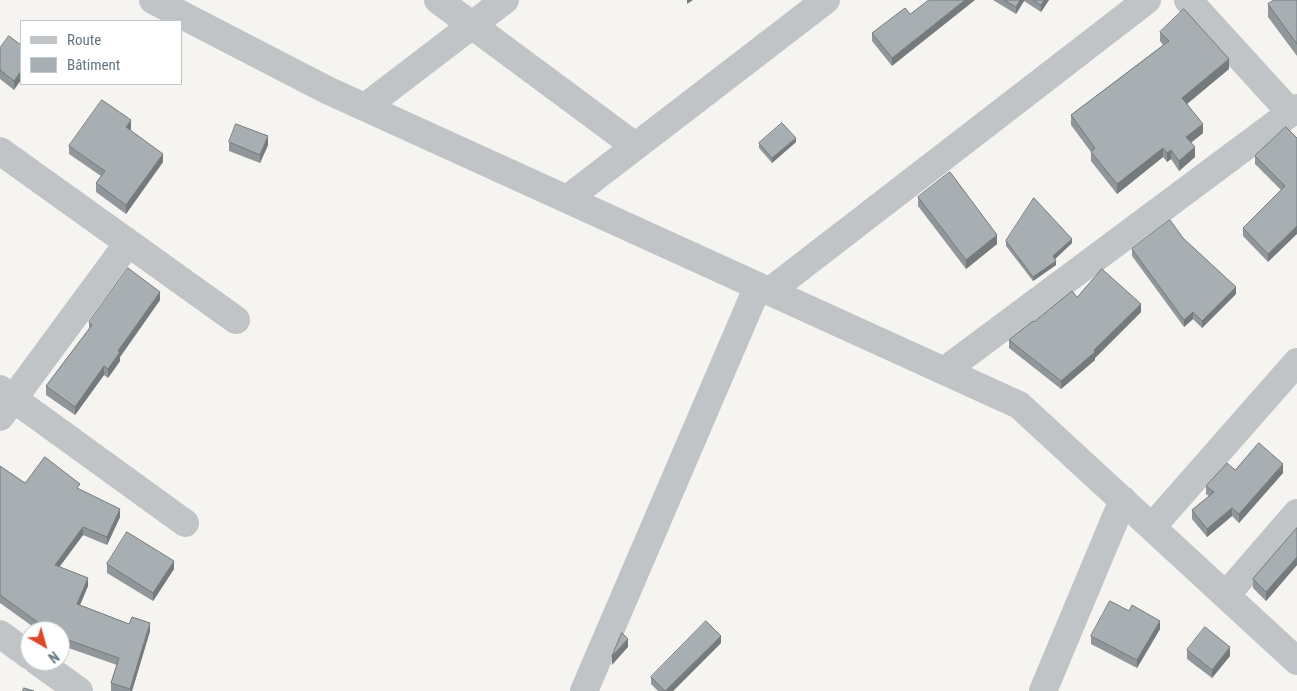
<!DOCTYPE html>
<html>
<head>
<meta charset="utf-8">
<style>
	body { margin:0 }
	#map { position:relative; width:1297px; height:691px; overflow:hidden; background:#f5f4f1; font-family:"Roboto Condensed",sans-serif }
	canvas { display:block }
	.legend { position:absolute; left:20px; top:20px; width:162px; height:65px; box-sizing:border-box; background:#fff; border:1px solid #c1c8cd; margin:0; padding:6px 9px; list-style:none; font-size:15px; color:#647681 }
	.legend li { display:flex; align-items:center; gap:10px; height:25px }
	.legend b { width:25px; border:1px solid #c1c8cd }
	.north { position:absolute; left:20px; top:621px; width:50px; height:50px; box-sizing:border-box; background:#fff; border:1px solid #c1c8cd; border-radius:50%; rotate:142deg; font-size:14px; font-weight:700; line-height:20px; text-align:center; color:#647681 }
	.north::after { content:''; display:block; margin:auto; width:18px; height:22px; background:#dd4828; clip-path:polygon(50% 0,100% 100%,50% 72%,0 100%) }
</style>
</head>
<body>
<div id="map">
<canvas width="1297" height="691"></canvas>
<ul class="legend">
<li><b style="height:6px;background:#c0c4c7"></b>Route</li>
<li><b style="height:14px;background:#a7afb3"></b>Bâtiment</li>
</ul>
<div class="north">N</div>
</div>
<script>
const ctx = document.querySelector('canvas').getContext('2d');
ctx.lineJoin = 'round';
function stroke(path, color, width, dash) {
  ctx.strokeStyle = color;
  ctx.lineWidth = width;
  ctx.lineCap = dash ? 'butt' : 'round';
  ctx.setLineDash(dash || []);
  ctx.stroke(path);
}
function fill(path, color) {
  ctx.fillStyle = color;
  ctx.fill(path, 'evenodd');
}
stroke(new Path2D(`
	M 153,0 L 327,90 L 1019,405 L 1297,661
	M 438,0 L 635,146
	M 1188,0 L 1291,113
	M 365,107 L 505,0
	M 0,151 L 236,320
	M 567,199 L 826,0
	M 770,291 L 1147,0
	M 944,371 L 1297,108
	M 0,389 L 185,523
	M 0,417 L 128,243
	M 1152,527 L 1297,362
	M 1226,595 L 1297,513
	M 0,634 L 30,656
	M 37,661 L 79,691
	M 584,691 L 758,286
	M 1043,691 L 1123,500`), '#c0c4c7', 28);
fill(new Path2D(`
	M 993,0 L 1049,0 L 1041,12 L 1024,1 L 1016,14 Z
	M 1297,0 L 1297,56 L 1268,17 L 1268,4 Z
	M 910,14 L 892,66 L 872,41 L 872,33 Z
	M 1160,32 L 1229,69 L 1187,104 L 1203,133 L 1191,143 L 1195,157 L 1179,171 L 1171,159 L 1167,162 L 1163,157 L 1117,194 L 1091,161 L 1091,152 L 1071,125 L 1071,115 L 1163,45 L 1160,41 Z
	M 21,45 L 14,90 L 0,79 L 0,48 Z
	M 131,129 L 130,130 L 163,162 L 126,214 L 96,192 L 96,183 L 101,176 L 69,154 L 69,146 Z
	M 1297,138 L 1268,262 L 1243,236 L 1243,228 L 1281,190 L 1255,164 L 1255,156 Z
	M 229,142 L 268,145 L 260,163 L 229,151 Z
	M 796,142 L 772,163 L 759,148 L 759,143 Z
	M 918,197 L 997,244 L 966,269 L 918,206 Z
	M 1183,238 L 1236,294 L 1202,328 L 1193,319 L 1184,327 L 1132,256 L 1132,249 Z
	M 1006,241 L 1072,243 L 1055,259 L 1056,265 L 1033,281 L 1006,246 Z
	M 1077,297 L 1141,312 L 1095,358 L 1095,360 L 1061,389 L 1009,348 L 1009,340 L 1034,322 Z
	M 160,300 L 120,357 L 120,361 L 108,378 L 104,375 L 75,415 L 46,395 L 46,386 L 89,329 L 89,322 Z
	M 0,466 L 25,483 L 80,490 L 120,517 L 107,545 L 83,535 L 59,567 L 88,586 L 80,605 L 129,624 L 150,631 L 132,691 L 111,691 L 111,683 L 117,665 L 60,645 L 60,631 L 39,631 L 0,603 Z
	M 1235,470 L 1283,473 L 1239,523 L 1232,516 L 1207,537 L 1192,519 L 1192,510 L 1209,496 L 1206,494 L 1206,486 Z
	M 1297,528 L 1297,565 L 1266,601 L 1253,588 L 1253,579 Z
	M 107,564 L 174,569 L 153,601 L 107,573 Z
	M 1160,629 L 1137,668 L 1091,644 L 1091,636 Z
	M 721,643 L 673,691 L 658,691 L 651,684 L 651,677 Z
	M 1187,650 L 1230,656 L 1212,678 L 1187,659 Z`), '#90969a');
fill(new Path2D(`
	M 687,0 L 693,0 L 687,4 Z
	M 965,0 L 975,0 L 892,66 L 892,58 Z
	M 1020,0 L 1024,0 L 1024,1 L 1016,14 L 1016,7 Z
	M 1044,0 L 1049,0 L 1041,12 L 1041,5 Z
	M 1229,59 L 1229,69 L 1182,108 L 1182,98 Z
	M 21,71 L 21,80 L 14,90 L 14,81 Z
	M 131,120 L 131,129 L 126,136 L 126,127 Z
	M 1203,124 L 1203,133 L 1186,146 L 1186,137 Z
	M 268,136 L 268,145 L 260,163 L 260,155 Z
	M 796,138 L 796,142 L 772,163 L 772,158 Z
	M 1195,147 L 1195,157 L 1179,171 L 1179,161 Z
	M 1163,148 L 1163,157 L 1117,194 L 1117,184 Z
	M 1171,150 L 1171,159 L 1167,162 L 1167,153 Z
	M 163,154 L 163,162 L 126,214 L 126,205 Z
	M 1297,226 L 1297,234 L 1268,262 L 1268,254 Z
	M 997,235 L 997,244 L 966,269 L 966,260 Z
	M 1072,239 L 1072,243 L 1053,261 L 1053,256 Z
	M 1056,261 L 1056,265 L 1033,281 L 1033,277 Z
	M 1236,287 L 1236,294 L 1202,328 L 1202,321 Z
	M 160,292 L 160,300 L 120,357 L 120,361 L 108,378 L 108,369 L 118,351 Z
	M 1141,304 L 1141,312 L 1095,358 L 1095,360 L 1061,389 L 1061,381 L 1094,350 Z
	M 1193,312 L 1193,319 L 1184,327 L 1184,320 Z
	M 104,366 L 104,375 L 75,415 L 75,407 Z
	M 1283,464 L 1283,473 L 1239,523 L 1239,514 Z
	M 1232,508 L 1232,516 L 1207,537 L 1207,529 Z
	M 120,509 L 120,517 L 107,545 L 107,537 Z
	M 83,527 L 83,535 L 55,573 L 55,565 Z
	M 1297,557 L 1297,565 L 1266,601 L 1266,592 Z
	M 174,561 L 174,569 L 153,601 L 153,593 Z
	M 88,578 L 88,586 L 77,612 L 77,604 Z
	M 1160,621 L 1160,629 L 1137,668 L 1137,660 Z
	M 150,623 L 150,631 L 132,691 L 130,691 Z
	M 721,636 L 721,643 L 673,691 L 666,691 Z
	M 628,639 L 628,647 L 612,665 L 612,656 Z
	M 1230,647 L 1230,656 L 1212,678 L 1212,670 Z`), '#757a7d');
const building = new Path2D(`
	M 929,0 L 965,0 L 892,58 L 872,33 L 905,8 L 910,14 Z
	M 1005,0 L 1020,0 L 1016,7 Z
	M 1034,0 L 1044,0 L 1041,5 Z
	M 1274,0 L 1297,0 L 1297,44 L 1268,4 Z
	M 1184,9 L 1229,59 L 1182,98 L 1203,124 L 1186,137 L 1195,147 L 1179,161 L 1171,150 L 1167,153 L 1163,148 L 1117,184 L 1091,152 L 1095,148 L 1071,115 L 1169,41 L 1160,32 Z
	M 9,36 L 21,45 L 21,71 L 14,81 L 0,70 L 0,48 Z
	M 102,100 L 131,120 L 126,127 L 163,154 L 126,205 L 96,183 L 105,171 L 69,146 Z
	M 782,123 L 796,138 L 772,158 L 759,143 Z
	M 236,124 L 268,136 L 260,155 L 229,142 Z
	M 1286,127 L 1297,138 L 1297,226 L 1268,254 L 1243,228 L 1285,186 L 1255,156 Z
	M 950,172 L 997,235 L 966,260 L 918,197 Z
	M 1034,198 L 1072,239 L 1053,256 L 1056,261 L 1033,277 L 1006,241 Z
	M 1170,220 L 1183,238 L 1236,287 L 1202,321 L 1193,312 L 1184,320 L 1132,249 Z
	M 128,268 L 160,292 L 118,351 L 120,352 L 108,369 L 104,366 L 75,407 L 46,386 L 92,325 L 89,322 Z
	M 1102,269 L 1141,304 L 1094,350 L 1095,352 L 1061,381 L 1009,340 L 1033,321 L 1034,322 L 1072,291 L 1077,297 Z
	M 1259,443 L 1283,464 L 1239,514 L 1232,508 L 1207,529 L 1192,510 L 1214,492 L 1206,486 L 1227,463 L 1235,470 Z
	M 45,457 L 80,484 L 77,488 L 120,509 L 107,537 L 83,527 L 55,565 L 88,578 L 77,604 L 129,624 L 132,617 L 150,623 L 130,689 L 111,683 L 119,658 L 60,637 L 60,631 L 50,631 L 0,595 L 0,466 L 25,483 Z
	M 1297,528 L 1297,557 L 1266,592 L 1253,579 Z
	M 127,532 L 174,561 L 153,593 L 107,564 Z
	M 1110,601 L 1129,611 L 1132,605 L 1160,621 L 1137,660 L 1091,636 Z
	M 706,621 L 721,636 L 665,691 L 651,677 Z
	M 1205,627 L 1230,647 L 1212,670 L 1187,650 Z
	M 622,633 L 628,639 L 612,656 Z
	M 24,688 L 34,691 L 23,691 Z`);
fill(building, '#a7afb3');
stroke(building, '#757a7d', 1);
</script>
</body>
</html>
